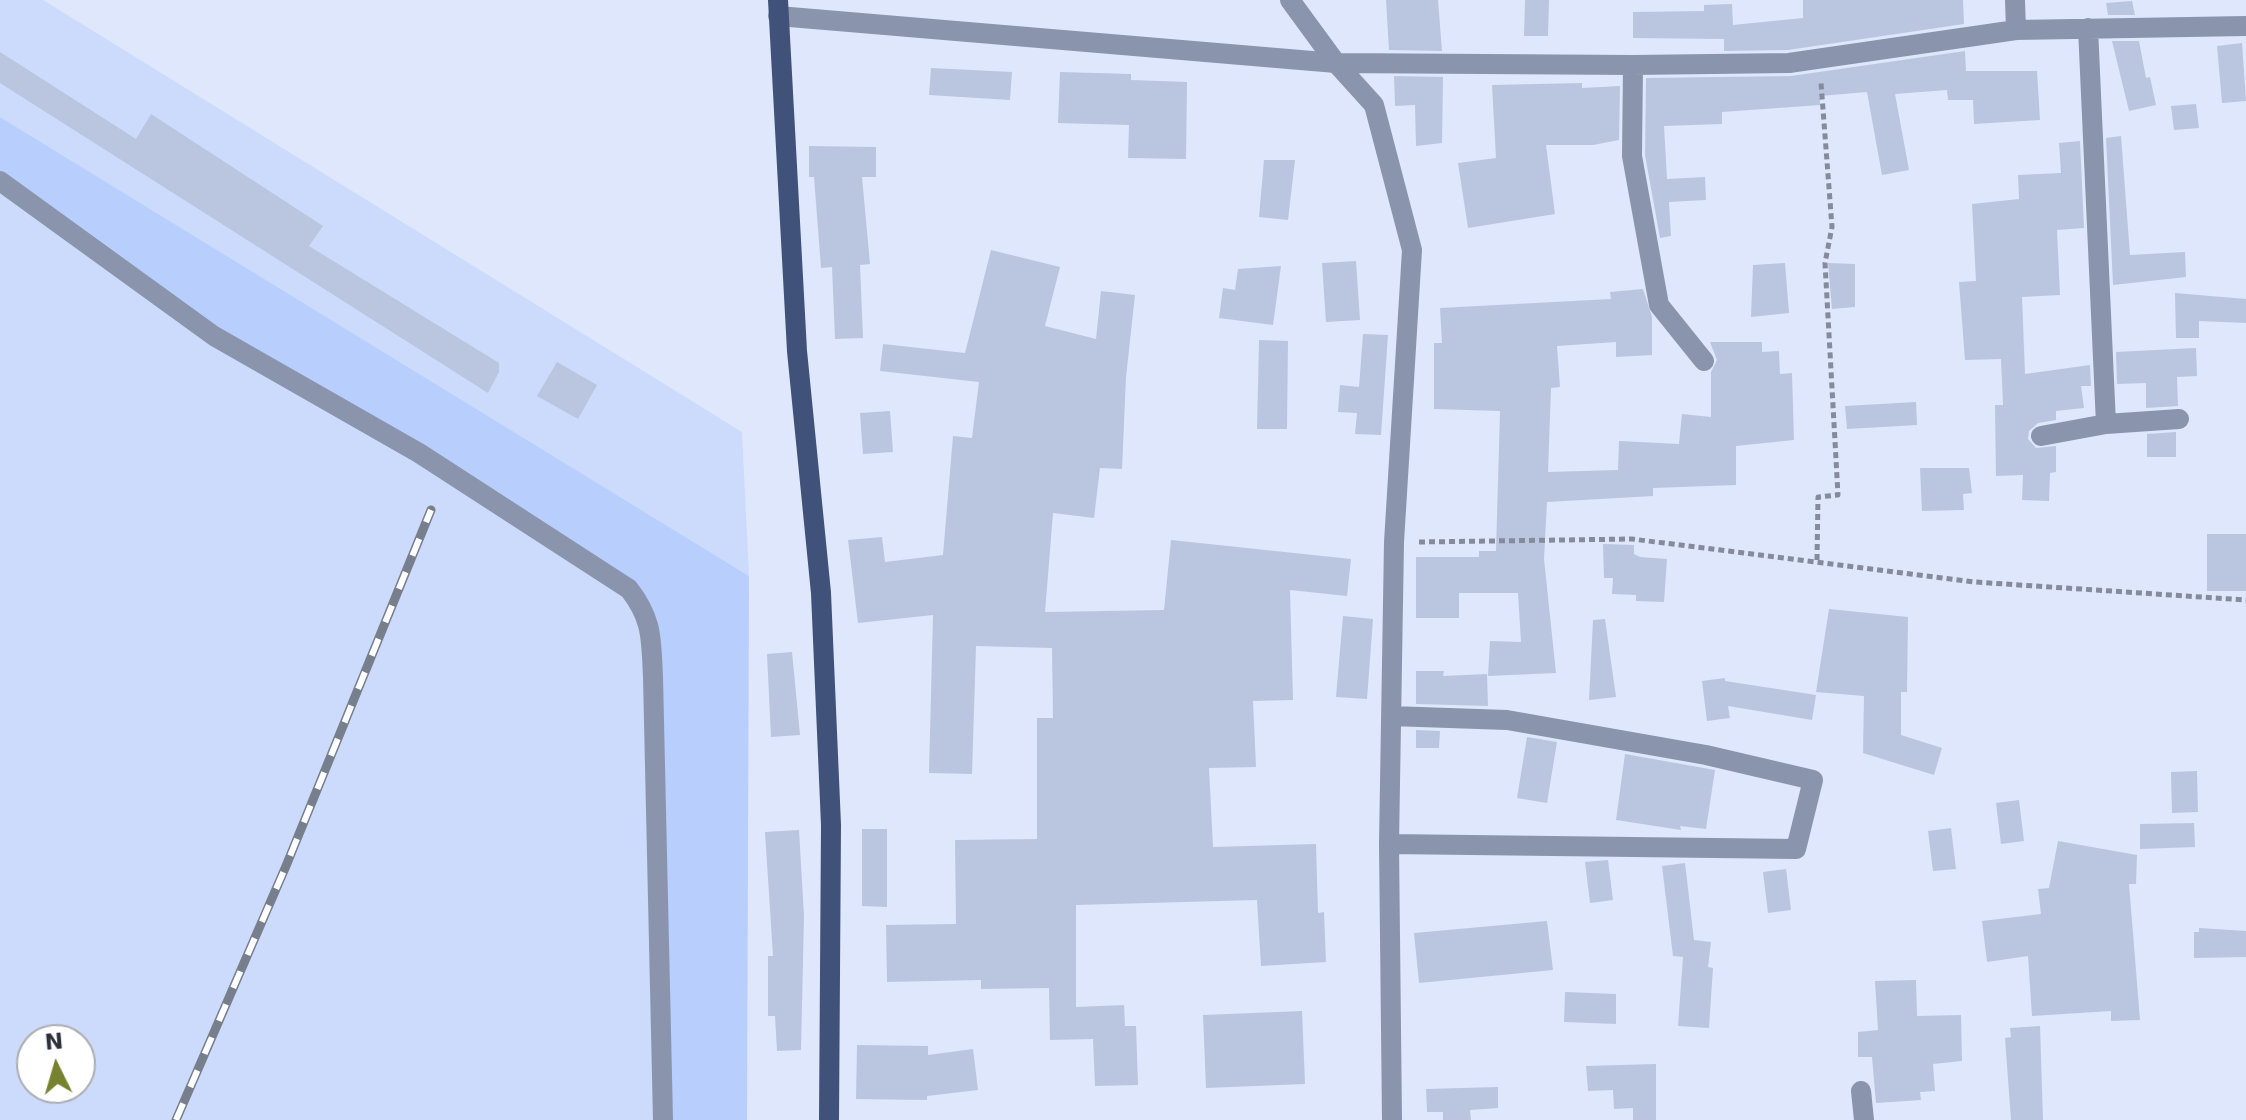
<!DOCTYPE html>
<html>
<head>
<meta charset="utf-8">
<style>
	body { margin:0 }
	#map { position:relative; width:2246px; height:1120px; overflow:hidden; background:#dee7fc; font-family:"DejaVu Sans",sans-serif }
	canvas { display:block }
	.north { position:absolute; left:16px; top:1024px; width:80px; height:80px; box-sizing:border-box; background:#fff; border:2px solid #abadb1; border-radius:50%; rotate:355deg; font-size:22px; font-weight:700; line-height:32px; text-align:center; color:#2d313b }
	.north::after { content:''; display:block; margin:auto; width:28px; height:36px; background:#77822f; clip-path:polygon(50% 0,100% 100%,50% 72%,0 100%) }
</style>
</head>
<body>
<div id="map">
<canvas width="2246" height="1120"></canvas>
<div class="north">N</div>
</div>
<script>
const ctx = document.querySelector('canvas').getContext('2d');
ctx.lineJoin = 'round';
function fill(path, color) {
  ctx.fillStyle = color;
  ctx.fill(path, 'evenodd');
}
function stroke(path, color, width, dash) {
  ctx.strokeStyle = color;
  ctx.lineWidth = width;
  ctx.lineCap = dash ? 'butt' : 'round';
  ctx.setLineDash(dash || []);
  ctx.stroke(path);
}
fill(new Path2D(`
	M 0,0 L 43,0 L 742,432 L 749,576 L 0,117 Z
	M 0,181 L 645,610 L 663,1120 L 0,1120 ZM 32,1040 L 80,1040 L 80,1088 L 32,1088 Z`), '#ccdafb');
fill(new Path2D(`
	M 0,117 L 749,576 L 747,1120 L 663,1120 L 653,677 L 629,589 L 270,370 L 0,181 Z`), '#b8cefd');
fill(new Path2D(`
	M 1386,0 L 1438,0 L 1442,51 L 1389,50 Z
	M 1525,0 L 1549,0 L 1548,36 L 1524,36 Z
	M 1803,0 L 1963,0 L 1964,24 L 1788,50 L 1724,51 L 1724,39 L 1633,38 L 1633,12 L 1704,11 L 1704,5 L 1732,4 L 1733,25 L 1803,18 Z
	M 2132,1 L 2135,15 L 2108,15 L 2106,3 Z
	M 2112,41 L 2139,41 L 2146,78 L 2150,77 L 2156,105 L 2129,111 Z
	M 2242,43 L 2246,101 L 2222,103 L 2217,46 Z
	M 1965,51 L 1966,71 L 2037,71 L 2040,120 L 1974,124 L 1973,100 L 1948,100 L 1947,90 L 1895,94 L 1909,170 L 1882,175 L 1867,92 L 1820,96 L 1820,105 L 1722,112 L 1722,124 L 1664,126 L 1667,179 L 1705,177 L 1706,200 L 1669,202 L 1671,236 L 1660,238 L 1645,155 L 1646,78 L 1791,76 Z
	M 0,52 L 136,139 L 151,114 L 323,226 L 309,246 L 499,363 L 499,372 L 488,393 L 0,83 Z
	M 931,68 L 1012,72 L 1010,100 L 929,95 Z
	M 1060,72 L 1131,74 L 1131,80 L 1187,82 L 1186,159 L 1128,158 L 1129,125 L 1058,123 Z
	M 1394,76 L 1443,77 L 1442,143 L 1416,146 L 1415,105 L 1395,106 Z
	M 1582,83 L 1582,88 L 1620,86 L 1619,140 L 1593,145 L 1546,145 L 1555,214 L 1468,228 L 1458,163 L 1496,158 L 1492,85 Z
	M 2196,104 L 2199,128 L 2174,130 L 2171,106 Z
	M 2121,136 L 2130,255 L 2185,252 L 2186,277 L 2113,285 L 2106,138 Z
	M 2080,141 L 2084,228 L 2057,230 L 2060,295 L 2022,297 L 2025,374 L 2090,365 L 2091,386 L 2081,386 L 2084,408 L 2056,411 L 2056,420 L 2038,423 L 2029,431 L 2028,439 L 2036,448 L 2056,446 L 2056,472 L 2050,473 L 2049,501 L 2022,500 L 2023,475 L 1996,476 L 1995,405 L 2003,405 L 2001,359 L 1965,360 L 1959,282 L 1976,281 L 1972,204 L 2019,199 L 2018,175 L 2061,173 L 2059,143 Z
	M 809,146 L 876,147 L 876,177 L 862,177 L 870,264 L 860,265 L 863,338 L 835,339 L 832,267 L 821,268 L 814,177 L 809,177 Z
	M 1264,160 L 1295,160 L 1288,220 L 1259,217 Z
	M 991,250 L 1060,267 L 1045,326 L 1096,339 L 1101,291 L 1135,295 L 1126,377 L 1122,469 L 1100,468 L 1094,518 L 1053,513 L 1045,612 L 1164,610 L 1171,540 L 1351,559 L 1347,596 L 1290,590 L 1293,700 L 1253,701 L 1256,767 L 1209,768 L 1213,847 L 1316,844 L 1318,913 L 1324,912 L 1326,962 L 1261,966 L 1257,900 L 1076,905 L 1076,1007 L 1124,1005 L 1125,1026 L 1136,1026 L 1138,1085 L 1095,1086 L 1093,1039 L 1050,1040 L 1049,988 L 981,989 L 981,980 L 887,982 L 886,925 L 956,924 L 955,840 L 1037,839 L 1037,718 L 1053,718 L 1052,648 L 976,646 L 972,774 L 929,773 L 933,615 L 858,623 L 848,540 L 882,537 L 885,562 L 943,555 L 953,436 L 972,438 L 979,382 L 880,371 L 883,344 L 965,353 Z
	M 1356,261 L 1360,320 L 1326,322 L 1322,263 Z
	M 1785,263 L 1789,313 L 1751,317 L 1753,265 Z
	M 1828,263 L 1855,264 L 1855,307 L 1832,309 Z
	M 1281,266 L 1273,325 L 1219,318 L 1223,288 L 1235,290 L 1238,269 Z
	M 1643,289 L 1652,317 L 1652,355 L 1616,357 L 1616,342 L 1557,346 L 1560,387 L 1551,388 L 1548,472 L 1618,470 L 1619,441 L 1679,444 L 1682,414 L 1711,417 L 1711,372 L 1717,360 L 1710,342 L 1762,342 L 1762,352 L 1779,351 L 1780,374 L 1792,373 L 1794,440 L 1736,446 L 1736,485 L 1653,488 L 1653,496 L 1547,502 L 1544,559 L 1556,673 L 1488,676 L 1490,641 L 1521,642 L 1518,593 L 1459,593 L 1459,618 L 1416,618 L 1416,557 L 1479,557 L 1479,551 L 1496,551 L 1500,411 L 1434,409 L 1434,343 L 1442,343 L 1440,308 L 1611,299 L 1610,292 Z
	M 2175,293 L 2246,299 L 2246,323 L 2199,321 L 2199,338 L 2176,338 Z
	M 1363,334 L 1388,335 L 1381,435 L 1355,434 L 1357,413 L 1338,412 L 1340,385 L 1359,387 Z
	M 1259,340 L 1288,341 L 1287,429 L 1257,429 Z
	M 2196,348 L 2197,376 L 2177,377 L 2178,406 L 2146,408 L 2146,383 L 2117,384 L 2116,352 Z
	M 557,362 L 597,385 L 578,419 L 537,396 Z
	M 1916,402 L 1917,425 L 1847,429 L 1845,406 Z
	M 890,411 L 893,452 L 863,454 L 860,413 Z
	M 2176,432 L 2176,457 L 2147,457 L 2147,434 Z
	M 1920,468 L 1969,468 L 1972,493 L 1963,494 L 1964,510 L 1922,511 Z
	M 2207,534 L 2246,534 L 2246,591 L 2207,591 Z
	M 1603,544 L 1634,545 L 1634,554 L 1640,557 L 1667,559 L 1664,602 L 1636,601 L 1636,595 L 1612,594 L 1613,578 L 1604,578 Z
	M 1829,609 L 1908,617 L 1907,692 L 1901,692 L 1901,735 L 1942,748 L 1934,775 L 1863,753 L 1864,696 L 1816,692 Z
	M 1343,616 L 1373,619 L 1367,699 L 1336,697 Z
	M 1605,619 L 1616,697 L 1589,700 L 1593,620 Z
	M 792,652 L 800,735 L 771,737 L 767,654 Z
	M 1416,671 L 1444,671 L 1443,676 L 1487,674 L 1488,706 L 1416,704 Z
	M 1725,678 L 1725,681 L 1816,695 L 1812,720 L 1728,706 L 1730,718 L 1707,721 L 1702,681 Z
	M 1416,730 L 1440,731 L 1439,748 L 1416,748 Z
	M 1527,737 L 1557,742 L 1547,803 L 1517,798 Z
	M 1625,754 L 1715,770 L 1706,829 L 1680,826 L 1681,830 L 1616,820 Z
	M 2197,771 L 2198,812 L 2172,813 L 2171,772 Z
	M 2019,800 L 2024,841 L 2001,844 L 1996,803 Z
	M 2194,823 L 2195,847 L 2140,849 L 2140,824 Z
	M 1951,828 L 1956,869 L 1933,871 L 1928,831 Z
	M 862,829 L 887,829 L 887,907 L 862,906 Z
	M 799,830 L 804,916 L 801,1050 L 777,1051 L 775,1016 L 768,1016 L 768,956 L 773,956 L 765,832 Z
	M 2058,841 L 2137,855 L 2136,884 L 2129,884 L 2140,1020 L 2111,1021 L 2111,1011 L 2032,1016 L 2028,956 L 1987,962 L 1982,921 L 2041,914 L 2038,889 L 2049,888 Z
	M 1608,860 L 1613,900 L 1590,903 L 1585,862 Z
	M 1685,863 L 1694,940 L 1711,942 L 1708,967 L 1713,968 L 1709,1028 L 1678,1026 L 1683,957 L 1673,956 L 1662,866 Z
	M 1786,869 L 1791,910 L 1768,913 L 1763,872 Z
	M 1547,921 L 1553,970 L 1419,983 L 1414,933 Z
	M 2199,928 L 2246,931 L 2246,957 L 2194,958 L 2194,932 L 2199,932 Z
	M 1916,980 L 1917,1016 L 1961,1015 L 1962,1061 L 1933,1064 L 1935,1091 L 1920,1092 L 1921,1100 L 1876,1103 L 1872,1057 L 1858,1057 L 1858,1032 L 1878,1030 L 1875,981 Z
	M 1565,992 L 1616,994 L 1616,1024 L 1564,1022 Z
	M 1302,1011 L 1305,1084 L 1206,1088 L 1203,1015 Z
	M 2040,1026 L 2043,1120 L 2011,1120 L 2005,1038 L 2011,1037 L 2010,1028 Z
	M 857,1045 L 928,1046 L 928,1055 L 973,1049 L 978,1090 L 927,1096 L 927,1100 L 856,1099 Z
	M 1656,1064 L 1656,1120 L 1633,1120 L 1633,1108 L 1614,1109 L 1613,1090 L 1588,1091 L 1586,1066 Z
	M 1498,1087 L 1498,1108 L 1470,1110 L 1471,1120 L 1443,1120 L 1443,1112 L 1427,1112 L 1426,1089 Z`), '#bac6df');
stroke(new Path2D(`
	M 1419,542 L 1632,539 L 1975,582 L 2246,600
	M 1817,560 L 1818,497 L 1838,495 L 1825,263 L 1832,227 L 1821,83`), '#858b9b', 5, [6, 4]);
stroke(new Path2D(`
	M 1290,0 L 1336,63 L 1374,105 L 1412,250 L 1394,542 L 1389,844 L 1392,1120
	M 2015,0 L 2016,30
	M 778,16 L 1336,63 L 1633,65 L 1789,63 L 2016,30 L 2246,26
	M 2088,28 L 2106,424 L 2179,419
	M 1633,65 L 1632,156 L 1659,305 L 1704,361
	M 0,181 L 214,336 L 419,453 L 629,589 C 653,620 651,639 653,677 L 663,1120
	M 2041,436 L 2106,424
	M 1389,844 L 1796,849 L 1813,780 L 1706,755 L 1507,720 L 1391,716
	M 1861,1091 L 1864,1120`), '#8a95ad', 20);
stroke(new Path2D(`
	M 778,0 L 797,351 L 821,593 L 831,825 L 829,1120`), '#40517a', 20);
const rail = new Path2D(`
	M 176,1120 L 286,866 L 431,510`);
stroke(rail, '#777e8c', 9);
stroke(rail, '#fff', 6, [18]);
</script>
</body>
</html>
